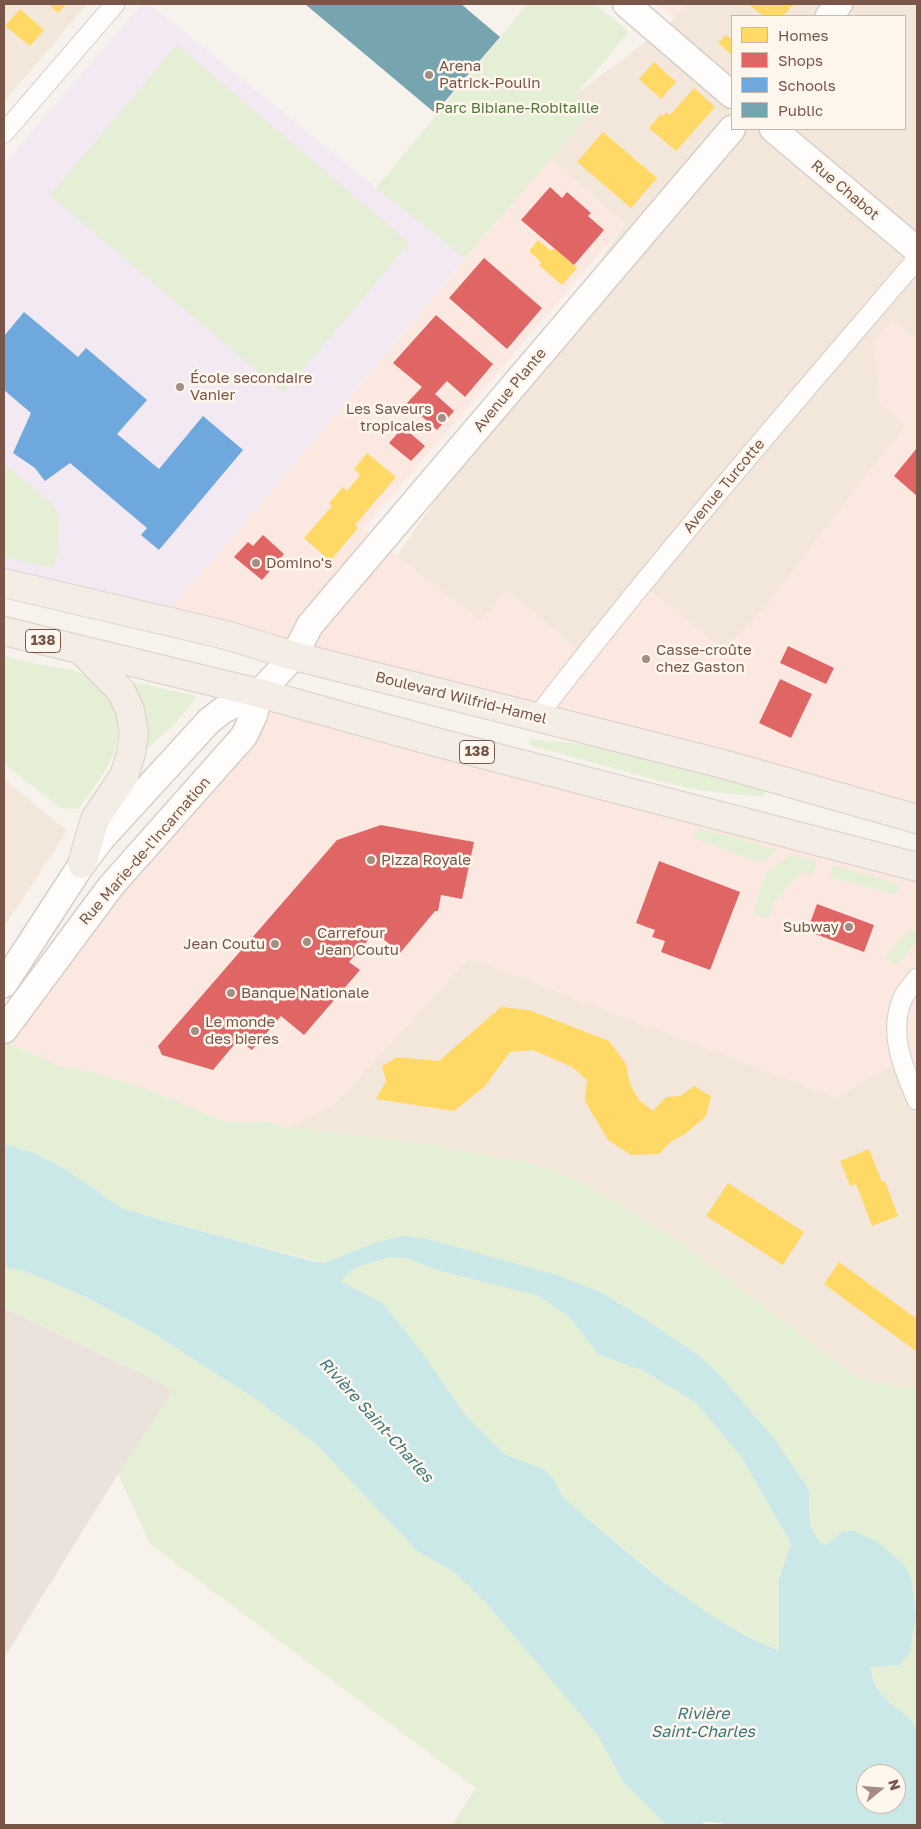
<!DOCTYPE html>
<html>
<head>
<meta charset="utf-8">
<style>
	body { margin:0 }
	#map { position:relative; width:921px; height:1829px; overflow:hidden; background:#f7f2eb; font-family:"Golos Text",sans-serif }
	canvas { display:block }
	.frame { position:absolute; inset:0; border:5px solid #785749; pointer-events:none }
	.legend { position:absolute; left:731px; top:15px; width:175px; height:115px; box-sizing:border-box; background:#fff7ed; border:1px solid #c9b7ab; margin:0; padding:6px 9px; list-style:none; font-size:15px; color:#785749 }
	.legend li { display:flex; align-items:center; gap:10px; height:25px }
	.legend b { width:25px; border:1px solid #c9b7ab }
	.north { position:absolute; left:856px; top:1764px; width:50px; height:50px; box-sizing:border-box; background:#fff7ed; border:1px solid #c9b7ab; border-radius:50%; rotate:73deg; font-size:14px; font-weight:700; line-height:20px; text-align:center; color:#785749 }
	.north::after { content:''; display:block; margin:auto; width:18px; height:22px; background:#a48d82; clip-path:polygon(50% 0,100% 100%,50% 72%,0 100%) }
</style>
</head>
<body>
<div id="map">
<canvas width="921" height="1829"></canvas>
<div class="frame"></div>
<ul class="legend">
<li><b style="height:14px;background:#ffd966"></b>Homes</li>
<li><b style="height:14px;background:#e06666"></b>Shops</li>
<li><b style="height:14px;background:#6fa8dc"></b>Schools</li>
<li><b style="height:14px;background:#76a5af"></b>Public</li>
</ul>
<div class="north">N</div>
</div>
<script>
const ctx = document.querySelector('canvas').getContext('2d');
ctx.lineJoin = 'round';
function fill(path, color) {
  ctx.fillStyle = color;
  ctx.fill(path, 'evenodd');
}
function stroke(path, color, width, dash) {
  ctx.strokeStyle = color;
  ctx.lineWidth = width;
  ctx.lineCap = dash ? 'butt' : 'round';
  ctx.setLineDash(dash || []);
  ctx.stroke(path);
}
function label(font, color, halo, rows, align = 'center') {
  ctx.font = font + ' "Golos Text",sans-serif';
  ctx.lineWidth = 5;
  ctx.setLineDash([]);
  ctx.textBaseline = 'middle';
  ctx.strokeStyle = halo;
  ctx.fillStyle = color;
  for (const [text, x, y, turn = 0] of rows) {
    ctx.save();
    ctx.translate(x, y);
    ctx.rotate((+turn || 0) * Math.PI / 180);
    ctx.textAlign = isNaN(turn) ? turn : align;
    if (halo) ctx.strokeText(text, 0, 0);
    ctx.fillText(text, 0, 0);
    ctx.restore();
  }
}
fill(new Path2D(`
	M 4,4 L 87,4 L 4,102 Z
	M 689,4 L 917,4 L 917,413 L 857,487 L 768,604 L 724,650 L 584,655 L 507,591 L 480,621 L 397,556 L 625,224 L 550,158 L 592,112 L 575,95 L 659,32 ZM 732,16 L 905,16 L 905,129 L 732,129 Z
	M 4,779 L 67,831 L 4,927 Z
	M 469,958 L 835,1097 L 902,1061 L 917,1100 L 917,1390 L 858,1378 L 674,1238 L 584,1183 L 534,1164 L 422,1143 L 285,1127 L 333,1106 Z`), '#f3e7db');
fill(new Path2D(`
	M 658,4 L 689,4 L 674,18 Z
	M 550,158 L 625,224 L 363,529 L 480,621 L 506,591 L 584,655 L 643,583 L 724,650 L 768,604 L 857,487 L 906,426 L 879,402 L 874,341 L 893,319 L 917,340 L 917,819 L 159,620 L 249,517 Z
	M 259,693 L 917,867 L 917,1100 L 902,1061 L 835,1097 L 469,958 L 333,1106 L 285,1127 L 267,1122 L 229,1122 L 215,1118 L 147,1089 L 92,1072 L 58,1066 L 4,1041 L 244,736 Z`), '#fbe9e1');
fill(new Path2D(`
	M 4,1308 L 162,1383 L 173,1390 L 176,1403 L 118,1474 L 4,1658 Z`), '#ebe2db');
fill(new Path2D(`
	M 142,4 L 150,4 L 376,188 L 465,258 L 249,517 L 159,620 L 4,583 L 4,164 Z`), '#f3e9f3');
fill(new Path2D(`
	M 528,4 L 595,4 L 629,32 L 575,95 L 592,111 L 465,258 L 376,188 Z
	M 177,45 L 409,243 L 283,393 L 50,195 Z
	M 4,464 L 53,504 L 59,517 L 59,537 L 58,554 L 53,568 L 4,557 Z
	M 4,656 C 20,660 36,664 52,667 C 59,669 68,668 75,671 C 87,675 97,684 105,694 C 138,736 103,775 78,809 L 61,808 L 4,764 Z
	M 134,682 L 197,696 L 195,700 L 174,724 L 136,759 L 130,688 Z
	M 530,739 L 606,747 L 764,788 L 763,797 L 698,790 L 671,784 L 529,745 Z
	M 699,828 L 778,850 L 760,863 L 694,838 Z
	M 791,854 L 817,861 L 813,874 L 810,875 L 800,872 L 773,903 L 769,918 L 755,915 L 754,910 L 766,873 Z
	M 833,865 L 899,884 L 896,894 L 895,894 L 832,878 L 830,876 Z
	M 910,929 L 913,929 L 917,932 L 917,941 L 897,965 L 884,959 Z
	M 4,1041 L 58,1066 L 92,1072 L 147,1089 L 215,1118 L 229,1122 L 267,1122 L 285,1127 L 422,1143 L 534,1164 L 584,1183 L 674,1238 L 858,1378 L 917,1390 L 917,1727 C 900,1704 873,1701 871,1666 L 881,1665 L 916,1614 L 911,1576 L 843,1531 L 832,1541 L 823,1545 L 818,1540 L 810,1526 L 809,1489 L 717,1372 L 697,1354 L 648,1321 L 602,1293 L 427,1239 L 348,1254 L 324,1263 L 153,1218 L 122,1208 L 65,1169 L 34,1153 L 4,1144 Z
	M 389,1257 L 406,1258 L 437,1270 L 539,1296 L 570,1318 L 598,1354 L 644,1371 L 695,1402 L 742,1458 L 791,1545 L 779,1579 L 779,1652 L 717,1620 L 686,1599 L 562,1497 L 554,1479 L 543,1469 L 504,1454 L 466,1416 L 422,1352 L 383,1303 L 339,1281 L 354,1268 Z
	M 4,1267 L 27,1272 L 90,1299 L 156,1335 L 254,1398 L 316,1444 L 417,1551 L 454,1572 L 486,1603 L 597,1734 L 624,1783 L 666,1825 L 452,1825 L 476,1788 L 150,1544 L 118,1474 L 172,1391 L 162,1383 L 126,1365 L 4,1308 Z`), '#e4efd5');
fill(new Path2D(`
	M 4,1144 L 34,1153 L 65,1169 L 122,1208 L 153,1218 L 312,1261 L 324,1263 L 378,1242 L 404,1236 L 427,1239 L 560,1276 L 602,1293 L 648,1321 L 697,1354 L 717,1372 L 775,1440 L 809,1490 L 810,1526 L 818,1540 L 824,1545 L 832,1541 L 843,1531 L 855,1531 L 878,1542 L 902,1563 L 911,1576 L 916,1614 L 910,1652 L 900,1665 L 871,1667 C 873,1701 900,1704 917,1727 L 917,1825 L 725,1825 L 722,1823 L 705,1822 L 700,1825 L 666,1825 L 624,1783 L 597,1734 L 486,1603 L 454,1572 L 417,1551 L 316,1444 L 254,1398 L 156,1335 L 90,1299 L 27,1272 L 4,1267 ZM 389,1257 L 406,1258 L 437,1270 L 539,1296 L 570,1318 L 598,1354 L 644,1371 L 695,1402 L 742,1458 L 791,1544 L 779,1579 L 779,1651 C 696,1617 630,1553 562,1497 L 554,1479 L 543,1469 L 504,1454 L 466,1416 L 422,1352 L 383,1303 L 340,1281 L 354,1268 ZM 866,1774 L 896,1774 L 896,1804 L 866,1804 Z`), '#cbe8e9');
fill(new Path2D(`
	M 48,4 L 66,4 L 58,13 Z
	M 748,4 L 794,4 L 783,16 L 763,16 Z
	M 20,9 L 44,30 L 30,46 L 5,26 Z
	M 726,35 L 731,39 L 732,38 L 732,55 L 718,43 Z
	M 654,62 L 676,82 L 661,99 L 639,79 Z
	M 694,88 L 715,107 L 676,151 L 649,128 L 661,114 L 663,116 L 667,112 L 670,115 Z
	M 603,132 L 657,178 L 631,208 L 577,162 Z
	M 538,240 L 551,251 L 554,248 L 577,268 L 562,285 L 539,265 L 541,262 L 529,251 Z
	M 367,453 L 396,477 L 355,525 L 358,528 L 330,561 L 304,538 L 332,506 L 329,503 L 343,487 L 347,491 L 360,475 L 354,469 Z
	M 501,1007 L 529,1010 L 609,1041 L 626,1064 L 630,1084 L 639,1100 L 653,1111 L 666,1097 L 680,1096 L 694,1086 L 711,1096 L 706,1116 L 685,1134 L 670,1142 L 659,1154 L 631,1155 L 608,1140 L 585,1101 L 587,1080 L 572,1067 L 533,1050 L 510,1052 L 484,1087 L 454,1111 L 376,1099 L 386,1081 L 382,1066 L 397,1057 L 439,1061 Z
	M 869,1149 L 882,1182 L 885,1181 L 898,1216 L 872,1226 L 856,1184 L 850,1186 L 840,1161 Z
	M 728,1183 L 804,1232 L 783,1265 L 706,1216 Z
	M 839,1262 L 917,1319 L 917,1352 L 824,1284 Z`), '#ffd966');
fill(new Path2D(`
	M 550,187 L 562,198 L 567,192 L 591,213 L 588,216 L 604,230 L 574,265 L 521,220 Z
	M 484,258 L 542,308 L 507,349 L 449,298 Z
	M 436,315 L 493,364 L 465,397 L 447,381 L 435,394 L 454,411 L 437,430 L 407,403 L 422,387 L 393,363 Z
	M 403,427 L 425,446 L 411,461 L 389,443 Z
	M 917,448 L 917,496 L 894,476 Z
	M 263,535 L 284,554 L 262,580 L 234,557 L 248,542 L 253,546 Z
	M 788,646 L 834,668 L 826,684 L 780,663 Z
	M 780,679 L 812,694 L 791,738 L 759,723 Z
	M 381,825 L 474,842 L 462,899 L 441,895 L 438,911 L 435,911 L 400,953 L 375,932 L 349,962 L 360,970 L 304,1035 L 281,1016 L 252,1050 L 238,1040 L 213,1070 L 162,1055 L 158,1046 L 337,840 Z
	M 659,861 L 740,892 L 710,970 L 661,952 L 665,941 L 652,937 L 655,930 L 636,923 Z
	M 817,904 L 874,925 L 864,952 L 807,931 Z`), '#e06666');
fill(new Path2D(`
	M 24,312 L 78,357 L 86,348 L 147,400 L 117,434 L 159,469 L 203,416 L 243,450 L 159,550 L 141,535 L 147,528 L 70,463 L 45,481 L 35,468 L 13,453 L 31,413 L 4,390 L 4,336 Z`), '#6fa8dc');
fill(new Path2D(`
	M 305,4 L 461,4 L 500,37 L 435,113 Z`), '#76a5af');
const street = new Path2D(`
	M 4,133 L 115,4
	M 536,718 C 658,560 788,410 917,259
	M 917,978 C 912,985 905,992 902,1000 C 888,1035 904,1069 917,1100`);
const secondary = new Path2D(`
	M 626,4 L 732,95
	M 829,16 L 839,4
	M 773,129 L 917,250
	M 4,984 L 82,864 L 102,838 L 209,721 L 223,710 L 259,693 L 294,656 L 310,625 L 732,129
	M 4,1030 L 111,886 L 244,736 L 254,715 L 259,693`);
const primary = new Path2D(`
	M 4,583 L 226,635 L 294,656 L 723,764 L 917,819
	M 4,631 L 259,693 L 432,741 L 917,867
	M 82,651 L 121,691 L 130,710 L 134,733 L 131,754 L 124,776 L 95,819 L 82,864`);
stroke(street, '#d6cdc8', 21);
stroke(secondary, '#d7cec8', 29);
stroke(primary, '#d9cfc9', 30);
stroke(street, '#fefdfc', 19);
stroke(secondary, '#fefdfc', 26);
stroke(primary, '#f3ede5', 28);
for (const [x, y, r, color] of [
	[429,75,5,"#a48d82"],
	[180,387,5,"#a48d82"],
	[442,418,5,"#a48d82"],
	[256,563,5,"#a48d82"],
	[646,659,5,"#a48d82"],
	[371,860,5,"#a48d82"],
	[849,927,5,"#a48d82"],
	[307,942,5,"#a48d82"],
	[275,944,5,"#a48d82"],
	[231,993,5,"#a48d82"],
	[195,1031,5,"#a48d82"]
]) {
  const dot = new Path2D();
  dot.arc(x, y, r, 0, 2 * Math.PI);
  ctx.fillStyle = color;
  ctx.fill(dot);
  stroke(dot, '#fff7ed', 2);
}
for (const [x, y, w] of [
	[43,641,35],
	[477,752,35]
]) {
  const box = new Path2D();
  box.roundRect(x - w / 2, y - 11.5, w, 23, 4);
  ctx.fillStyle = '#fff7ed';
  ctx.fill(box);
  stroke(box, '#785749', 1);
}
label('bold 14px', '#785749', null, [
	["138",43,641],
	["138",477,752]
]);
label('15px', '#785749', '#fff7ed', [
	["Arena",439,66],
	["Patrick-Poulin",439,83],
	["École secondaire",190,378],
	["Vanier",190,395],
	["Les Saveurs",432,409,"right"],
	["tropicales",432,426,"right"],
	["Domino's",266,563],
	["Casse-croûte",656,650],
	["chez Gaston",656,667],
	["Pizza Royale",381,860],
	["Subway",839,927,"right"],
	["Carrefour",317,933],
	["Jean Coutu",317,950],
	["Jean Coutu",265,944,"right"],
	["Banque Nationale",241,993],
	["Le monde",205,1022],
	["des bieres",205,1039]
], 'left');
label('15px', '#52793d', '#fff7ed', [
	["Parc Bibiane-Robitaille",517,108]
]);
label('15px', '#785749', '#fff7ed', [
	["Rue Chabot",845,190,40],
	["Avenue Plante",510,390,-50],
	["Avenue Turcotte",724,486,-50],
	["Boulevard Wilfrid-Hamel",461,698,14],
	["Rue Marie-de-l'Incarnation",145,851,-49]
]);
label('italic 16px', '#3b767e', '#fff7ed', [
	["Rivière Saint-Charles",376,1420,48],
	["Rivière",703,1714],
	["Saint-Charles",703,1732]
]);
</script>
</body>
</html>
